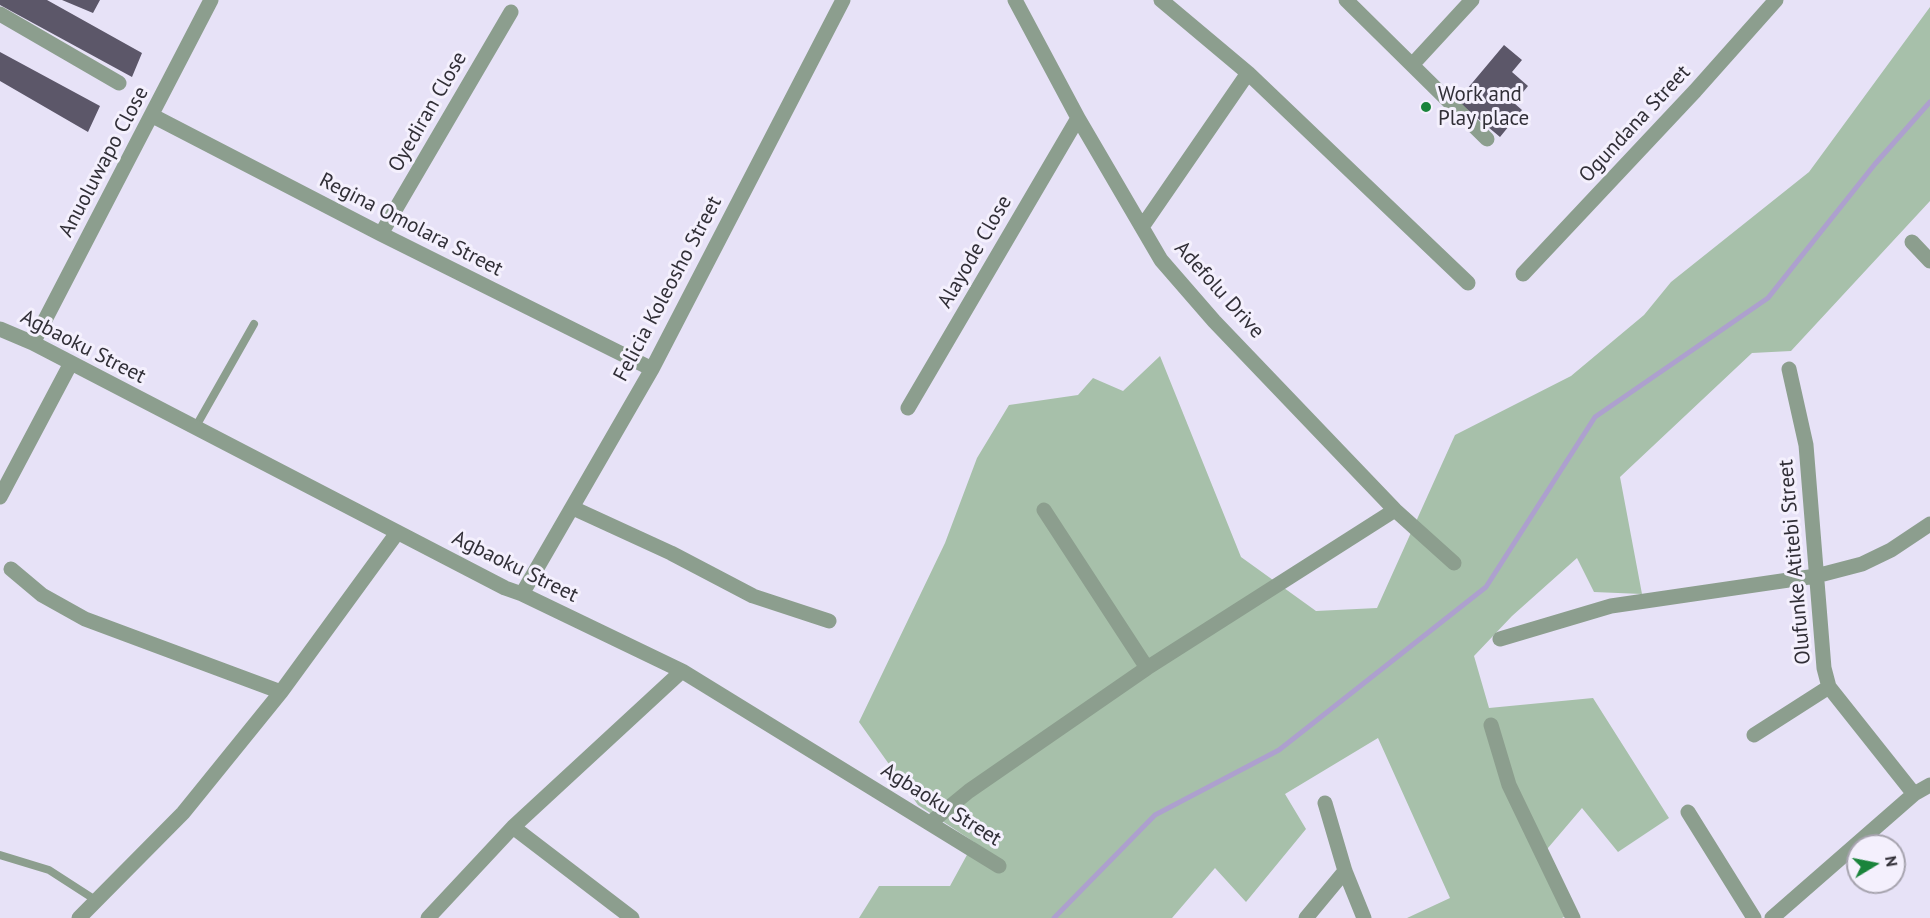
<!DOCTYPE html>
<html>
<head>
<meta charset="utf-8">
<style>
	body { margin:0 }
	#map { position:relative; width:1930px; height:918px; overflow:hidden; background:#e7e2f7; font-family:"PT Sans",sans-serif }
	canvas { display:block }
	.north { position:absolute; left:1846px; top:834px; width:60px; height:60px; box-sizing:border-box; background:#f4f0fd; border:2px solid #a6a3ae; border-radius:50%; rotate:80deg; font-size:16px; font-weight:700; line-height:24px; text-align:center; color:#312f37 }
	.north::after { content:''; display:block; margin:auto; width:21px; height:27px; background:#1a843b; clip-path:polygon(50% 0,100% 100%,50% 72%,0 100%) }
</style>
</head>
<body>
<div id="map">
<canvas width="1930" height="918"></canvas>
<div class="north">N</div>
</div>
<script>
const ctx = document.querySelector('canvas').getContext('2d');
ctx.lineJoin = 'round';
function fill(path, color) {
  ctx.fillStyle = color;
  ctx.fill(path, 'evenodd');
}
function stroke(path, color, width, dash) {
  ctx.strokeStyle = color;
  ctx.lineWidth = width;
  ctx.lineCap = dash ? 'butt' : 'round';
  ctx.setLineDash(dash || []);
  ctx.stroke(path);
}
function label(font, color, halo, rows, align = 'center') {
  ctx.font = font + ' "PT Sans",sans-serif';
  ctx.lineWidth = 6;
  ctx.setLineDash([]);
  ctx.textBaseline = 'middle';
  ctx.strokeStyle = halo;
  ctx.fillStyle = color;
  for (const [text, x, y, turn = 0] of rows) {
    ctx.save();
    ctx.translate(x, y);
    ctx.rotate((+turn || 0) * Math.PI / 180);
    ctx.textAlign = isNaN(turn) ? turn : align;
    if (halo) ctx.strokeText(text, 0, 0);
    ctx.fillText(text, 0, 0);
    ctx.restore();
  }
}
fill(new Path2D(`
	M 1930,7 L 1930,201 L 1791,351 L 1752,353 L 1620,477 L 1642,594 L 1594,592 L 1577,558 L 1512,616 L 1474,656 L 1489,708 L 1593,698 L 1669,818 L 1618,852 L 1582,808 L 1542,855 L 1570,914 L 1562,918 L 1407,918 L 1450,898 L 1378,738 L 1285,794 L 1306,829 L 1246,902 L 1215,868 L 1172,918 L 859,918 L 879,886 L 950,886 L 974,842 L 918,805 L 859,722 L 945,543 L 977,458 L 1009,405 L 1078,395 L 1093,378 L 1123,391 L 1160,356 L 1241,557 L 1316,611 L 1377,608 L 1455,435 L 1571,376 L 1644,315 L 1671,282 L 1809,172 Z`), '#a7c0aa');
stroke(new Path2D(`
	M 1054,918 L 1155,815 L 1279,750 L 1486,587 L 1595,417 L 1768,298 L 1875,164 L 1930,102`), '#ada0ce', 5);
fill(new Path2D(`
	M 0,0 L 47,0 L 142,53 L 132,77 L 0,5 Z
	M 62,0 L 100,0 L 93,13 Z
	M 1504,45 L 1522,60 L 1512,72 L 1528,86 L 1514,103 L 1522,110 L 1500,137 L 1457,101 Z
	M 0,52 L 100,106 L 88,132 L 0,81 Z`), '#5c5769');
stroke(new Path2D(`
	M 195,428 L 254,324
	M 0,855 L 49,870 L 97,901`), '#8c9e8e', 8);
stroke(new Path2D(`
	M 1015,0 L 1078,118 L 1161,260 L 1214,321 L 1395,510 L 1454,563
	M 1161,0 L 1248,73 L 1468,283
	M 1346,0 L 1412,65 L 1472,0
	M 0,14 L 119,83
	M 1412,65 L 1487,139
	M 153,116 L 381,234 L 652,369
	M 1142,227 L 1248,73
	M 381,234 L 511,12
	M 1912,242 L 1930,261
	M 1523,274 L 1695,91 L 1776,0
	M 0,329 L 33,343 L 505,588 L 522,594 L 682,671 L 999,866
	M 33,343 L 211,0
	M 1789,369 L 1806,445 L 1824,668 L 1829,687 L 1914,794
	M 908,408 L 1078,118
	M 0,497 L 71,363
	M 573,508 L 671,553 L 753,596 L 829,621
	M 1044,510 L 1147,668
	M 11,569 L 42,595 L 85,619 L 281,692
	M 522,594 L 652,369 L 843,0
	M 1500,639 L 1611,606 L 1816,576 L 1862,564 L 1891,550 L 1930,524
	M 1491,725 L 1509,785 L 1573,918
	M 1754,735 L 1829,687
	M 1325,803 L 1345,871 L 1364,918
	M 1688,812 L 1754,918
	M 930,823 L 969,791 L 1147,668 L 1395,510
	M 513,827 L 632,918
	M 79,918 L 183,813 L 281,692 L 397,533
	M 428,918 L 513,827 L 682,671
	M 1306,918 L 1345,871
	M 1772,918 L 1914,794 L 1930,785`), '#8c9e8e', 15);
for (const [x, y, r, color] of [
	[1426,107,6,"#1a843b"]
]) {
  const dot = new Path2D();
  dot.arc(x, y, r, 0, 2 * Math.PI);
  ctx.fillStyle = color;
  ctx.fill(dot);
  stroke(dot, '#f4f0fd', 2);
}
label('21px', '#312f37', '#f4f0fd', [
	["Work and",1438,95],
	["Play place",1438,119]
], 'left');
label('21px', '#312f37', '#f4f0fd', [
	["Oyediran Close",428,112,-60],
	["Ogundana Street",1635,124,-47],
	["Anuoluwapo Close",104,162,-62],
	["Regina Omolara Street",411,225,27],
	["Alayode Close",975,252,-60],
	["Felicia Koleosho Street",668,289,-62],
	["Adefolu Drive",1219,290,48],
	["Agbaoku Street",83,347,27],
	["Olufunke Atitebi Street",1795,562,-95],
	["Agbaoku Street",515,567,26],
	["Agbaoku Street",941,805,32]
]);
</script>
</body>
</html>
